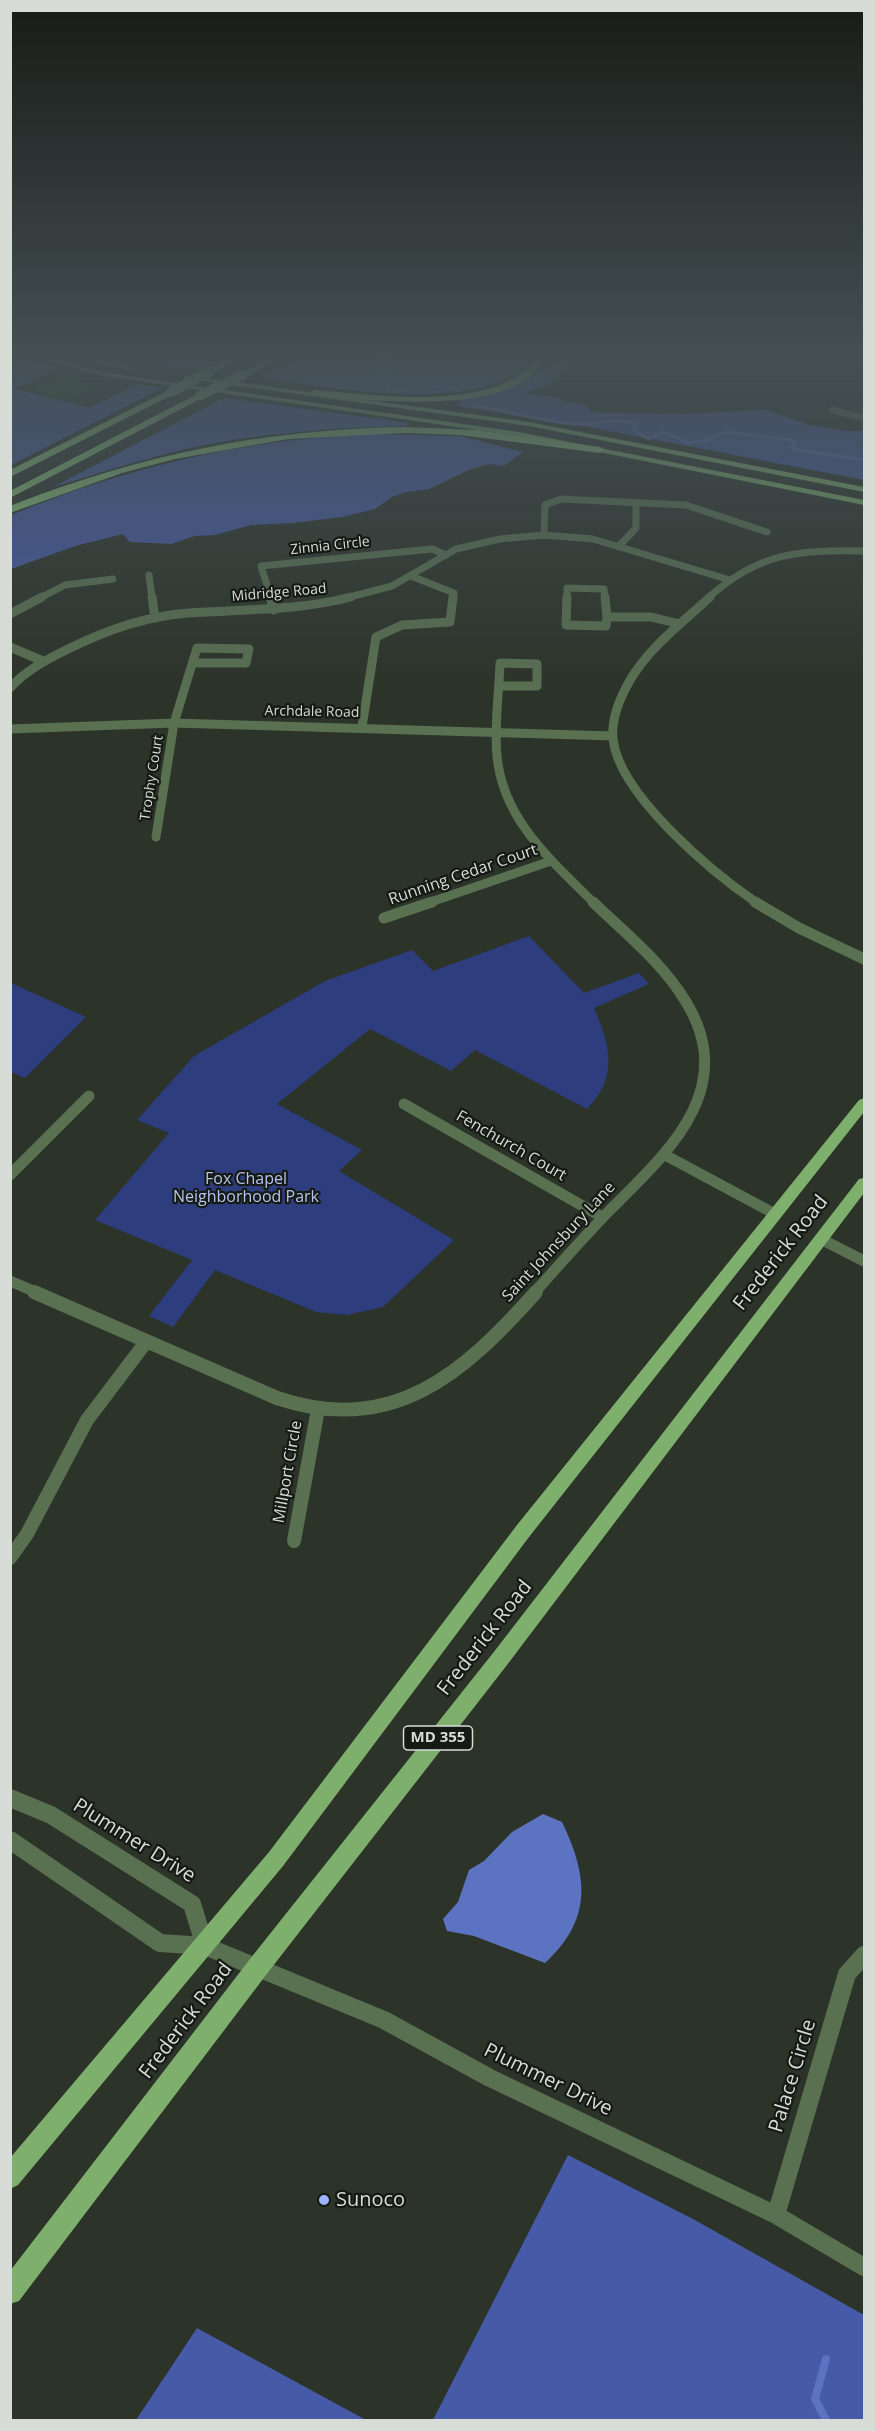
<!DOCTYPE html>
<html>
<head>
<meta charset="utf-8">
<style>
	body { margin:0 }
	#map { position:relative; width:875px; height:2431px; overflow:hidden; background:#2c3329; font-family:"Open Sans",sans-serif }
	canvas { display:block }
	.frame { position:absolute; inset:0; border:12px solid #d7dcd6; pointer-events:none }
</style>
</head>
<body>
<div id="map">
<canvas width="875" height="2431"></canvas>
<div class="frame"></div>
</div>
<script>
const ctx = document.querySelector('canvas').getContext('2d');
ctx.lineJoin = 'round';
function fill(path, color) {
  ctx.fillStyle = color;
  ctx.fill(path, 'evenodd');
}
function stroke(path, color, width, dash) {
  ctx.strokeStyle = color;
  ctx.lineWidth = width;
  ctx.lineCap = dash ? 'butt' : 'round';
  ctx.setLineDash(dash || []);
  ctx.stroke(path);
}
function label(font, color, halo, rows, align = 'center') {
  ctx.font = font + ' "Open Sans",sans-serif';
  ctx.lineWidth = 4.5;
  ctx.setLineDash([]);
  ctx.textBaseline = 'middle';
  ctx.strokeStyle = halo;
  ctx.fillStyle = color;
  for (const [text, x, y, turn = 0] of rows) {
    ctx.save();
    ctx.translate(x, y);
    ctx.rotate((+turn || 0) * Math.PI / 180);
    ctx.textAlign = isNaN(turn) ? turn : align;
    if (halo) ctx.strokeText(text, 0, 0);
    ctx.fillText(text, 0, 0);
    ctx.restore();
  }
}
fill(new Path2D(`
	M 529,936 L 584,993 L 639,973 L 649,984 L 594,1008 C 610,1044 619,1077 587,1109 L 475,1050 L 451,1071 L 370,1029 L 277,1104 L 362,1150 L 339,1171 L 454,1240 L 383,1307 L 347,1315 L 316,1312 L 215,1270 L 173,1327 L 149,1316 L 192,1260 L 95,1220 L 169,1133 L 137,1120 L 194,1056 L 325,981 L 412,950 L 433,971 Z
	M 11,983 L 86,1017 L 25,1078 L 11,1072 Z`), '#2d3d7e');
fill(new Path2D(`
	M 22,360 L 31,360 L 57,368 L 15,389 L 89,408 L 137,384 L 162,388 L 11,465 L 11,369 Z
	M 129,360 L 220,360 L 198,370 Z
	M 293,360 L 529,360 C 483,418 326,386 260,378 Z
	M 563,360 L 576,361 L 548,385 L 523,394 L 556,397 L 565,402 L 586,405 L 590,412 L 675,414 L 766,410 L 810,425 L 845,431 L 864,431 L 864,480 L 589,427 L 458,406 L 461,398 C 500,394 529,379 563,360 Z
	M 224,398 L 409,423 L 406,426 C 349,427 294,431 238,439 C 175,448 113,469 53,487 Z
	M 376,434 L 460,436 L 523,452 L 504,466 L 489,464 L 471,469 L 429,489 L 406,492 L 392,497 L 375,509 L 342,517 L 293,523 L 251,525 L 215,535 L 195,536 L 171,544 L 130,542 L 123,534 L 75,546 L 11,569 L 11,515 C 127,467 250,438 376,434 Z
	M 568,2155 L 693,2219 L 864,2315 L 864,2420 L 433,2420 Z
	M 197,2328 L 366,2420 L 136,2420 Z`), '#465aa7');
fill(new Path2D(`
	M 543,1814 L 562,1822 C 588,1876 593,1919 545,1963 L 474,1936 L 447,1931 L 443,1919 L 458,1902 L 469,1870 L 484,1861 L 512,1832 Z`), '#5c73c2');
stroke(new Path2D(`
	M 385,360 L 395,363 L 395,366 L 380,374 L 379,379 L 388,383 L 389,388 L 394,391 L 449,386 L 458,391
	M 473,405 C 506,411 543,422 575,424 C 597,425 615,417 636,424 L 634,430 L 648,439 L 663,432 L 690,443 L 707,440 L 726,432 L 793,440 L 795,444 L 791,447 L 798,450 L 864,460`), '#5c73c2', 3);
stroke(new Path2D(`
	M 826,2359 L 815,2399 L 826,2420`), '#5c73c2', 8);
fill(new Path2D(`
	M 64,377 L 96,386 L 67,400 L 35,390 Z`), '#265015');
stroke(new Path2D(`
	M 832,410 L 864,418
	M 544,535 L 545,505 L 561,499 L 686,505 L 767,532
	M 619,546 L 636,528 L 636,503
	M 149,575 L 152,598
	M 411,576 L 454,593 L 453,598
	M 40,598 L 65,585 L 113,579
	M 271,598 L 261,566 L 432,549 L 446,555
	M 346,598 L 392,586 L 456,549 L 500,539 L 544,535 L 593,539 L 730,580
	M 567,598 L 567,588 L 604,589 L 605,598
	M 708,598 C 759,552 798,550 864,551`), '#597051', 7);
stroke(new Path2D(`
	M 152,597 L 155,618
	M 270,597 L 274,610
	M 567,597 L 566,625 L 606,626 L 607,617
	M 605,597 L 607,617
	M 710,597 C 681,624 648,648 629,682 C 620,698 611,720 613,739 C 619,795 713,873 757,903
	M 10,614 L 42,597
	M 607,617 L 651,617 L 680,624
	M 10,647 L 43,661
	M 499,686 L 537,686 L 537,664 L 500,663 C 499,694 494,725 497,756 C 503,820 551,860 594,903
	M 10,688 C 25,671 46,660 66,650 C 104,631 145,616 188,613 C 243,609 297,611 351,597
	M 362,727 L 376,637 L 402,625 L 450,622 L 453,597
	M 10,729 L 174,723 L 613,736
	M 156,837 L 174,723 L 197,648 L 249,649 L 246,663 L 193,663
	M 428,903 L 551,861`), '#597051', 9);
stroke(new Path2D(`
	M 755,902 L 799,928 L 864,959
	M 384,918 L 432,902
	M 404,1104 L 602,1217
	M 665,1155 L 775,1214
	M 10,1175 L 89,1096
	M 821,1239 L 864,1261
	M 10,1281 L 38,1293
	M 534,1293 C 559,1265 583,1238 608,1212 C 666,1154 740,1090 686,1002 C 663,963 625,933 593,902`), '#597051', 11);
stroke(new Path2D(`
	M 34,1292 L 277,1398 C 393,1437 464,1373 536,1292
	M 294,1541 L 318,1409
	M 10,1558 L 27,1534 L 87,1420 L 146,1342`), '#597051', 14);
stroke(new Path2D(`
	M 10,1798 L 51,1815 L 192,1904 L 205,1946
	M 10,1840 L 160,1943 L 205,1946 L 384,2020 L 490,2078 L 776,2215 L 864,2267
	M 776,2215 L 847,1974 L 864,1955`), '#597051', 18);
fill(new Path2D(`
	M 46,360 L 58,360 L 104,372 L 148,379 L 519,432 L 864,500 L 864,505 L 519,436 L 104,376 Z
	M 88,360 L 101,360 L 138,369 L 134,371 Z
	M 184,375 L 529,422 L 864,487 L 864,492 L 529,426 L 187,379 L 184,379 Z
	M 864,1098 L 864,1112 L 529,1537 L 283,1866 L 18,2185 L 10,2189 L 10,2158 L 269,1852 L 517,1525 L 859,1100 Z
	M 864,1178 L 864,1193 L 507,1665 L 266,1975 L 19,2301 L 10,2304 L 10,2271 L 250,1959 L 493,1653 L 859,1179 Z`), '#7eaf6d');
fill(new Path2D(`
	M 10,360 L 15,360 L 10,363 Z
	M 225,360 L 235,360 L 213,373 L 205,371 Z
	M 265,360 L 276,360 L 245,377 L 237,375 Z
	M 535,360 L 543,360 C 539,366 535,373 529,378 C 481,413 372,400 315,396 L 310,393 L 315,390 C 374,395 495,413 535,360 Z
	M 171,389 L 176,392 L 174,394 L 10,477 L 10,470 Z
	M 201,392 L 204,393 L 204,397 L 10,498 L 10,491 Z
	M 403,427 L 477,430 L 600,447 L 605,450 L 600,453 L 460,435 L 403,433 L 288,439 L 175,459 L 122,473 L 10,513 L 10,506 C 142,454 262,430 403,427 Z`), '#8cc878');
stroke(new Path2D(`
	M 171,392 L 210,371
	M 201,395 L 242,375`), '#8cc878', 10);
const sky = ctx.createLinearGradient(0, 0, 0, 700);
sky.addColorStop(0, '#181c17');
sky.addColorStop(0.51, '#455054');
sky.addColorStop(1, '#45505400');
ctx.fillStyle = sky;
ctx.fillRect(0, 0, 875, 700);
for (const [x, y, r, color] of [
	[324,2200,6,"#9db4fd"]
]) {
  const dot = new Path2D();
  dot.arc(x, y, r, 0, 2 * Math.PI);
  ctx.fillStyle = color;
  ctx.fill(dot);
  stroke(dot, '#161a15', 2);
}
label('14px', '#d7dcd6', '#161a15', [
	["Zinnia Circle",330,546,-6],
	["Midridge Road",279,593,-5],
	["Archdale Road",312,712,1],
	["Trophy Court",152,778,-81]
]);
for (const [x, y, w] of [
	[438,1738,69]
]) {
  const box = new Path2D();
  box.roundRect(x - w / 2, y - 12, w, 24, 4.5);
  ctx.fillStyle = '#161a15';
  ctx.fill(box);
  stroke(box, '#d7dcd6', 1.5);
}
label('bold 15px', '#d7dcd6', null, [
	["MD 355",438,1738]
]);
label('16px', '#d7dcd6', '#161a15', [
	["Running Cedar Court",463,875,-19],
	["Fenchurch Court",511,1146,30],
	["Saint Johnsbury Lane",559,1242,-47],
	["Millport Circle",288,1472,-80]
]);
label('16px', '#b4c3ed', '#161a15', [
	["Fox Chapel",246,1179],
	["Neighborhood Park",246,1197]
]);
label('20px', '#d7dcd6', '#161a15', [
	["Frederick Road",781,1253,-52],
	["Frederick Road",485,1638,-52],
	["Plummer Drive",134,1841,32],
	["Frederick Road",186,2021,-53],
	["Palace Circle",793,2076,-73],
	["Plummer Drive",548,2080,26]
]);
label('20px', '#d7dcd6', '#161a15', [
	["Sunoco",336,2200]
], 'left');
</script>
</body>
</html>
